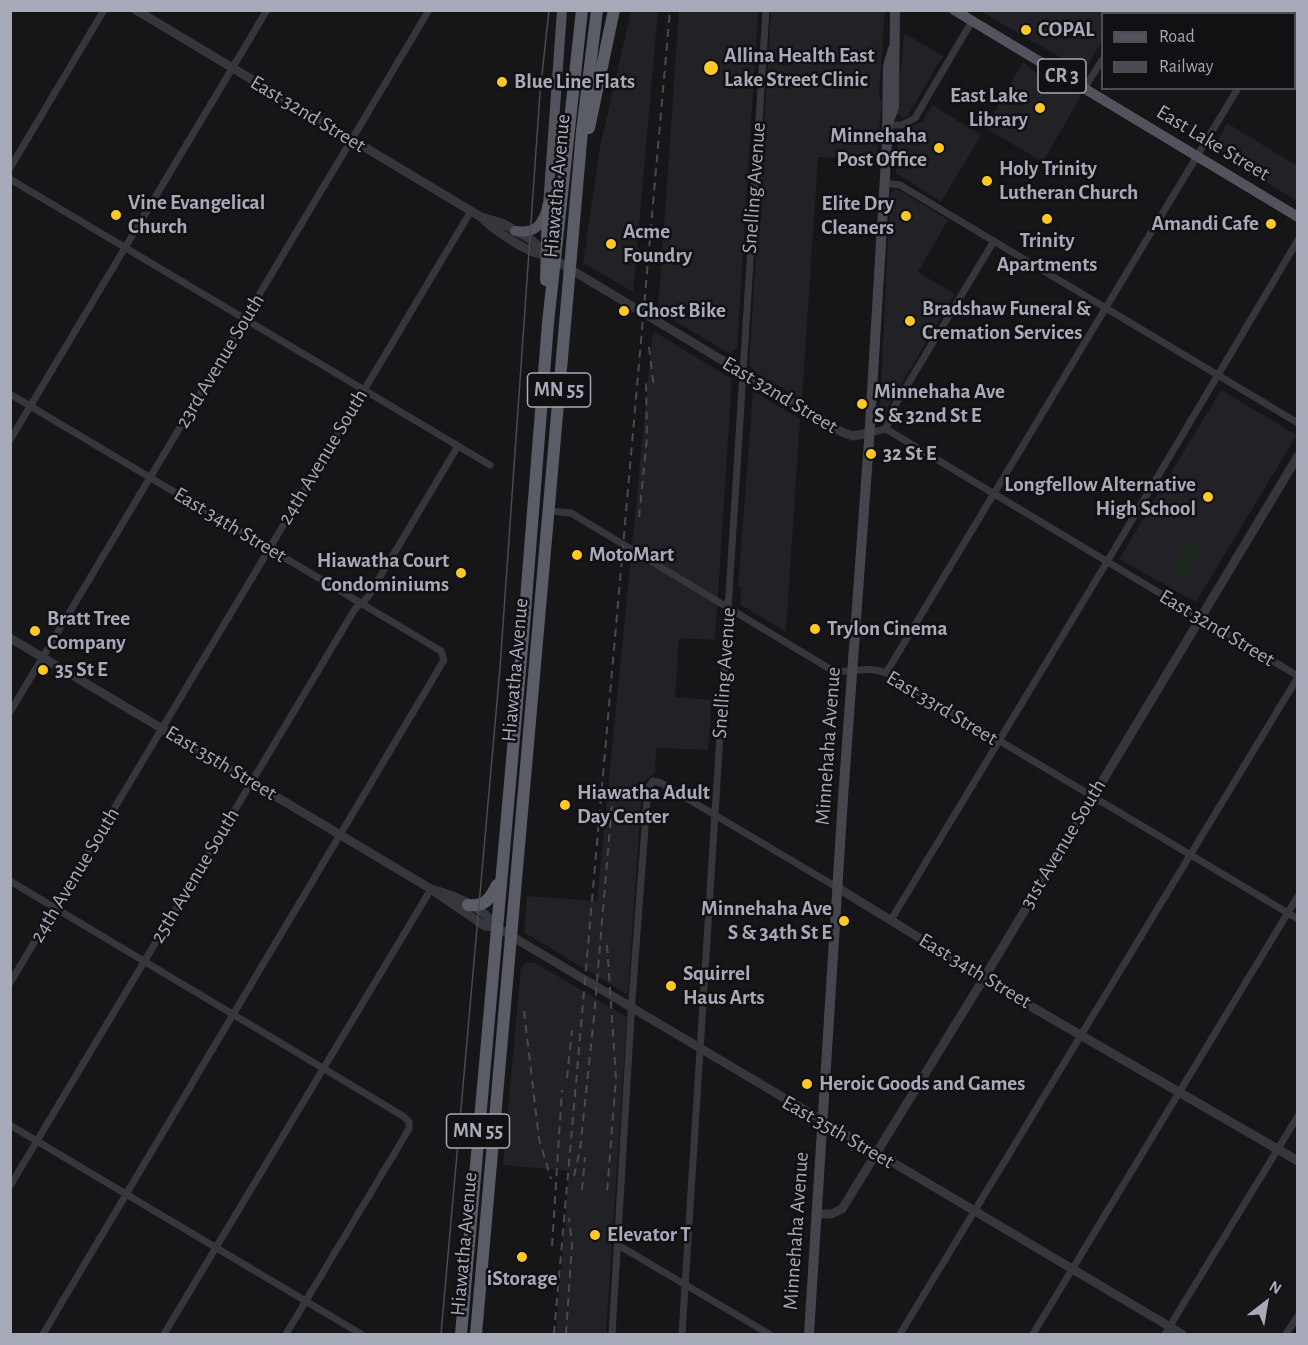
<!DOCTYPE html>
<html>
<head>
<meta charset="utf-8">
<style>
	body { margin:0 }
	#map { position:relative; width:1308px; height:1345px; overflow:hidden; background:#161518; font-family:"Alegreya Sans",sans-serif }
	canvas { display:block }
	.frame { position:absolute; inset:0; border:12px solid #a6aab9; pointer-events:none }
	.legend { position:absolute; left:1101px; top:12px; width:195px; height:78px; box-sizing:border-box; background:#111013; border:2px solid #4d4e55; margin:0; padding:8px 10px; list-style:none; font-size:18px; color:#a6aab9 }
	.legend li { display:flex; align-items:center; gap:12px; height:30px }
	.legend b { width:30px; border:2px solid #4d4e55 }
	.north { position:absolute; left:1236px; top:1273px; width:60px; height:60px; -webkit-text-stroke:4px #111013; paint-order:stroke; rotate:31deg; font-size:16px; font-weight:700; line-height:24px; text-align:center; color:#a6aab9 }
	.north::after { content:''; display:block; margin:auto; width:21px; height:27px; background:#a6aab9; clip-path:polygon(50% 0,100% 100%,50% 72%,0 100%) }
</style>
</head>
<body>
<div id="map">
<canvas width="1308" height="1345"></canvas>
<div class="frame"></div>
<ul class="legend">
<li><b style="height:8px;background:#52535d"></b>Road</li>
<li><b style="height:8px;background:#494a52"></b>Railway</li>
</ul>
<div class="north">N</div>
</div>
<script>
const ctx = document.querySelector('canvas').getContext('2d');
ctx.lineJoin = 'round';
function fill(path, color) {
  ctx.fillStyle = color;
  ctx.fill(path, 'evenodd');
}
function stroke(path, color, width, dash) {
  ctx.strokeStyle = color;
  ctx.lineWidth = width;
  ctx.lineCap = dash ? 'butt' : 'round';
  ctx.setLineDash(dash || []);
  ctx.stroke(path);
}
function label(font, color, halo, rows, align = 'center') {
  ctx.font = font + ' "Alegreya Sans",sans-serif';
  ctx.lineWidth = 5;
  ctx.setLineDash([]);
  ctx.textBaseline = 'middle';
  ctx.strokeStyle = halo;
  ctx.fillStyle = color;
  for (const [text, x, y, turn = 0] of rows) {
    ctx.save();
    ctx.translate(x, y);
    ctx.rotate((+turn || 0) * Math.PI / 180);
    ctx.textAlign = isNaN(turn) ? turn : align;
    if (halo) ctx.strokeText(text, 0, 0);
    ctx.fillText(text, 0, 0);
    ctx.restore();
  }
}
fill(new Path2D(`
	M 631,11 L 658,11 L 633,292 L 583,263 L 600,147 Z
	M 679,11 L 758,11 L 737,349 L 730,354 L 658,311 Z
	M 771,11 L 885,11 L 879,94 L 882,103 L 876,160 L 818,157 L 802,400 L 754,371 L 749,364 Z
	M 980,11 L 1121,11 L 1120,13 L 1102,14 L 1102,41 L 1084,71 Z
	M 904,33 L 943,56 L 907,117 L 901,117 L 897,113 Z
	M 1023,62 L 1036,73 L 1081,96 L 1043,162 L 985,128 Z
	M 932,105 L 981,135 L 941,202 L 896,173 L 898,133 L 923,121 Z
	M 1227,123 L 1297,166 L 1297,201 L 1213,149 Z
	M 894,190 L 899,190 L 948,220 L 918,272 L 955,294 L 888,406 L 884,422 L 880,421 L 878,414 L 880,407 L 890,194 Z
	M 653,331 L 732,379 L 715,640 L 679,638 L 675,697 L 712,700 L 708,750 L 656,748 L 655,773 L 645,781 L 642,789 L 628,992 L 626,994 L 524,932 L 527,896 L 597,901 Z
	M 1221,390 L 1297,435 L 1196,602 L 1119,559 Z
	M 753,391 L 800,419 L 786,632 L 740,604 L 741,587 L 738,586 Z
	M 527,962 L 535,963 L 627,1017 L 606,1334 L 556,1334 L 569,1171 L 503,1165 L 521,967 Z`), '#222125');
fill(new Path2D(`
	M 1185,542 L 1202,552 L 1184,581 L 1168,571 Z`), '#1d261f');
stroke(new Path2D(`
	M 1131,14 L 1133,10
	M 1284,14 L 1286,10
	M 1084,89 L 1102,60
	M 888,125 L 902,125 L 915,118 L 972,21
	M 10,168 L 104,10
	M 10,179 L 490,465
	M 884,183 L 900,185 L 1298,423
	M 10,394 L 441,651 L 444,660 L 43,1334
	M 886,429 L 894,407 L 994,241
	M 869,433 L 886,429 L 1298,676
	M 10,440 L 267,10
	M 549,511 L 571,513 L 830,669 C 849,676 864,664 886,673 L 1298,919
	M 886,673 L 1238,88
	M 10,712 L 429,10
	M 10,881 L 403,1116 L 409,1122 L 409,1129 L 286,1334
	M 891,920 L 1107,562 L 1298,240
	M 10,983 L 471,211
	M 10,1125 L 361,1334
	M 10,1186 L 355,609 L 368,597 L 458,446
	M 618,1245 L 769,1334
	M 164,1334 L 431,889
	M 612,1334 L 632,1000 L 648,788 L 653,781 L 661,783 L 838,888
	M 682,1334 L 766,10
	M 900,1334 L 1298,677
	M 1033,1334 L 1298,896
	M 1165,1334 L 1298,1116
	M 1286,1334 L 1298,1316`), '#36373d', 7);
stroke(new Path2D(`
	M 136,10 L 481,217 C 490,227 532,257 545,254
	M 481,217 L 502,223 L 530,239 L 555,260 L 842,432 L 853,436 L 869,433
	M 10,638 L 431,889 L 485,926 L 496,927
	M 838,888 L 1032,1007 L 1298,1161
	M 431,889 C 453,895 484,907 496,927 L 1182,1334
	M 816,1214 L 831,1214 L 842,1209 L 984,978 L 1298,456`), '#36373d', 9);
stroke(new Path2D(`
	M 888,123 L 894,108 L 895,10
	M 809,1334 L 843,798 L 869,441 L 887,143 L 888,66 L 893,49`), '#44454d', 10);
stroke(new Path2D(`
	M 954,10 L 1298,217
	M 515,231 C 536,234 542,225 548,206 L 562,10`), '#52535d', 10);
stroke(new Path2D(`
	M 589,128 L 614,10
	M 546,280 L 548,206
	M 468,905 C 485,907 490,899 497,885
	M 461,1334 L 524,625 L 548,323 L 582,10
	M 476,1334 L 582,131 L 597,10`), '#5a5c66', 12);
stroke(new Path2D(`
	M 441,1334 L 500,668 L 540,93 L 549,10`), '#494a52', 1.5);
stroke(new Path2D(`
	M 649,347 L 654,388
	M 639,517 L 647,438 L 646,380
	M 607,945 L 616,1078 L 607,1193
	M 524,1011 L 539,1139 L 551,1179
	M 567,1078 L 572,1030
	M 574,1176 L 580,1150 L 594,1017 L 613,791
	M 582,1190 L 585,1157
	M 552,1246 L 562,1090
	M 554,1334 L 670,10
	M 566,1334 L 572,1244 L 569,1218`), '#494a52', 2, [8, 6]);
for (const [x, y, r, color] of [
	[1026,30,6,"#ffc826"],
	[711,68,8,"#ffc826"],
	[502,82,6,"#ffc826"],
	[1040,108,6,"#ffc826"],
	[939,148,6,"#ffc826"],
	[987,181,6,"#ffc826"],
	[116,215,6,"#ffc826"],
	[906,216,6,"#ffc826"],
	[1047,219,6,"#ffc826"],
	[1271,224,6,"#ffc826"],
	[611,244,6,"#ffc826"],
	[624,311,6,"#ffc826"],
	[910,321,6,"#ffc826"],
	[862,404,6,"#ffc826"],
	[871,454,6,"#ffc826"],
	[1208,497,6,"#ffc826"],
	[577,555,6,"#ffc826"],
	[461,573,6,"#ffc826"],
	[815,629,6,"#ffc826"],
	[35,631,6,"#ffc826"],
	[43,670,6,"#ffc826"],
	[565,805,6,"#ffc826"],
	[844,921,6,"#ffc826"],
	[671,986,6,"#ffc826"],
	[807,1084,6,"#ffc826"],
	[595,1235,6,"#ffc826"],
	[522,1257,6,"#ffc826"]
]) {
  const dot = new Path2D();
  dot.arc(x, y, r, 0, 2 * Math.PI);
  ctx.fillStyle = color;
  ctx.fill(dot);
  stroke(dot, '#111013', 2);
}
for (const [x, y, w] of [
	[1062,76,48],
	[559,390,63],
	[478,1131,63]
]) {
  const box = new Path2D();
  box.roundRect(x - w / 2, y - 17, w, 34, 4.5);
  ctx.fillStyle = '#111013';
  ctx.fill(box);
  stroke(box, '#a6aab9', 1.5);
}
label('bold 20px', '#a6aab9', null, [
	["CR 3",1062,76],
	["MN 55",559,390],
	["MN 55",478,1131]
]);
label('bold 21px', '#a6aab9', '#111013', [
	["COPAL",1038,30],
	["Allina Health East",724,56],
	["Lake Street Clinic",724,80],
	["Blue Line Flats",514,82],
	["East Lake",1028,96,"right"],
	["Library",1028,120,"right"],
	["Minnehaha",927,136,"right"],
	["Post Office",927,160,"right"],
	["Holy Trinity",999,169],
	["Lutheran Church",999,193],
	["Vine Evangelical",128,203],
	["Church",128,227],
	["Elite Dry",894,204,"right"],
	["Cleaners",894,228,"right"],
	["Amandi Cafe",1259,224,"right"],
	["Acme",623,232],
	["Foundry",623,256],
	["Trinity",1047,241,"center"],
	["Apartments",1047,265,"center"],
	["Bradshaw Funeral &",922,309],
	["Cremation Services",922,333],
	["Ghost Bike",636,311],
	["Minnehaha Ave",874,392],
	["S & 32nd St E",874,416],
	["32 St E",883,454],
	["Longfellow Alternative",1196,485,"right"],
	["High School",1196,509,"right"],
	["MotoMart",589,555],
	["Hiawatha Court",449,561,"right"],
	["Condominiums",449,585,"right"],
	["Bratt Tree",47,619],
	["Company",47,643],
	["Trylon Cinema",827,629],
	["35 St E",55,670],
	["Hiawatha Adult",577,793],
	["Day Center",577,817],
	["Minnehaha Ave",832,909,"right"],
	["S & 34th St E",832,933,"right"],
	["Squirrel",683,974],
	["Haus Arts",683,998],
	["Heroic Goods and Games",819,1084],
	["Elevator T",607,1235],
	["iStorage",522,1279,"center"]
], 'left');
label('21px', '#a6aab9', '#111013', [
	["East 32nd Street",308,114,31],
	["East Lake Street",1213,143,31],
	["Hiawatha Avenue",557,186,-85],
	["Snelling Avenue",754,188,-86],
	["23rd Avenue South",220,361,-59],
	["East 32nd Street",780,395,31],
	["24th Avenue South",323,457,-59],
	["East 34th Street",230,525,31],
	["East 32nd Street",1217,628,31],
	["Hiawatha Avenue",515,670,-85],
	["Snelling Avenue",724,673,-86],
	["East 33rd Street",942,708,31],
	["Minnehaha Avenue",828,746,-86],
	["East 35th Street",221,763,31],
	["31st Avenue South",1063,844,-59],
	["24th Avenue South",75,875,-59],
	["25th Avenue South",195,876,-59],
	["East 34th Street",975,971,31],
	["East 35th Street",838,1132,30],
	["Minnehaha Avenue",796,1231,-86],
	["Hiawatha Avenue",464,1244,-85]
]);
</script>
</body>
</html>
